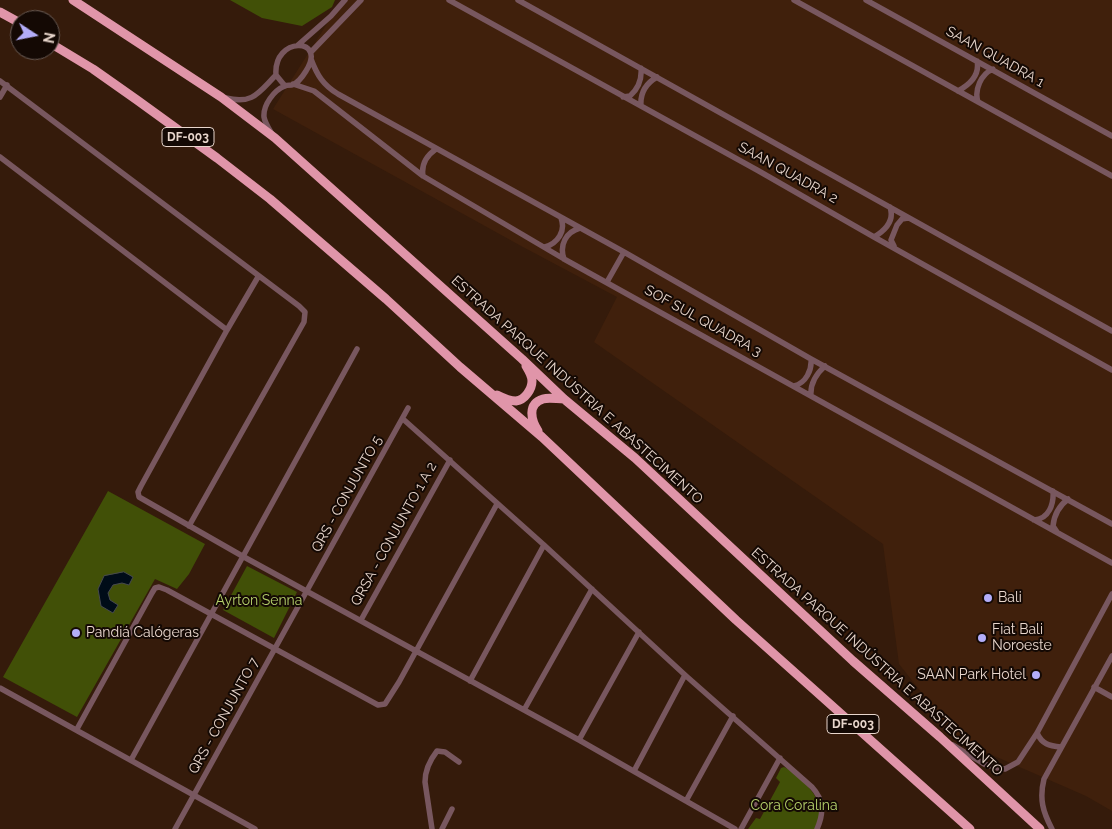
<!DOCTYPE html>
<html>
<head>
<meta charset="utf-8">
<style>
	body { margin:0 }
	#map { position:relative; width:1112px; height:829px; overflow:hidden; background:#351b0b; font-family:Raleway,sans-serif }
	canvas { display:block }
	.north { position:absolute; left:10px; top:10px; width:50px; height:50px; box-sizing:border-box; background:#140904; border:1px solid #695b54; border-radius:50%; rotate:101deg; font-size:14px; font-weight:700; line-height:20px; text-align:center; color:#e8d6cc }
	.north::after { content:''; display:block; margin:auto; width:18px; height:22px; background:#b3adf9; clip-path:polygon(50% 0,100% 100%,50% 72%,0 100%) }
</style>
</head>
<body>
<div id="map">
<canvas width="1112" height="829"></canvas>
<div class="north">N</div>
</div>
<script>
const ctx = document.querySelector('canvas').getContext('2d');
ctx.lineJoin = 'round';
function fill(path, color) {
  ctx.fillStyle = color;
  ctx.fill(path, 'evenodd');
}
function stroke(path, color, width, dash) {
  ctx.strokeStyle = color;
  ctx.lineWidth = width;
  ctx.lineCap = dash ? 'butt' : 'round';
  ctx.setLineDash(dash || []);
  ctx.stroke(path);
}
function label(font, color, halo, rows, align = 'center') {
  ctx.font = font + ' Raleway,sans-serif';
  ctx.lineWidth = 4;
  ctx.setLineDash([]);
  ctx.textBaseline = 'middle';
  ctx.strokeStyle = halo;
  ctx.fillStyle = color;
  for (const [text, x, y, turn = 0] of rows) {
    ctx.save();
    ctx.translate(x, y);
    ctx.rotate((+turn || 0) * Math.PI / 180);
    ctx.textAlign = isNaN(turn) ? turn : align;
    if (halo) ctx.strokeText(text, 0, 0);
    ctx.fillText(text, 0, 0);
    ctx.restore();
  }
}
fill(new Path2D(`
	M 342,0 L 1112,0 L 1112,811 L 1086,796 L 960,741 L 899,664 L 883,544 L 594,342 L 617,297 L 523,247 L 273,109 Z`), '#40200c');
fill(new Path2D(`
	M 230,0 L 335,0 L 332,7 L 302,26 L 262,18 Z
	M 108,491 L 205,544 L 189,574 L 177,589 L 155,579 L 77,717 L 3,677 Z
	M 247,566 L 297,592 L 274,638 L 223,610 Z
	M 784,767 C 797,772 819,795 820,809 C 820,816 817,823 815,829 L 748,829 L 756,818 L 760,819 L 780,782 L 776,778 L 781,768 Z`), '#415007');
const water = new Path2D(`
	M 124,572 L 133,577 L 129,585 L 122,583 L 113,585 L 108,593 L 110,600 L 118,605 L 113,613 L 101,606 L 98,589 L 104,576 Z`);
fill(water, '#000c18');
stroke(water, '#46494e', 1);
stroke(new Path2D(`
	M 449,0 L 757,170 L 874,237 L 1112,370
	M 518,0 L 1112,331
	M 794,0 L 1112,176
	M 866,0 L 1112,136
	M 298,45 L 331,16 L 345,0
	M 311,52 L 361,0
	M 311,59 C 317,75 323,85 338,94 L 624,252 L 811,359 L 1112,524
	M 0,81 L 299,306 L 305,312 L 304,322 L 189,526
	M 293,84 L 314,91 L 423,176 L 564,259 L 1112,563
	M 958,91 C 969,85 980,75 977,61
	M 0,97 L 7,85
	M 623,97 L 630,96 C 639,88 642,79 641,68
	M 226,98 C 253,105 259,92 276,75
	M 978,102 C 974,90 981,74 993,69
	M 641,106 C 640,93 645,84 657,77
	M 272,134 C 269,129 265,123 264,117 C 263,105 274,90 285,86 C 286,85 291,85 292,85 C 298,83 303,76 306,71 C 328,37 273,36 276,75 L 285,86
	M 0,157 L 227,330
	M 423,176 C 421,164 426,156 436,149
	M 874,237 C 884,231 895,221 890,207
	M 894,246 L 891,240 L 897,225 L 902,219 L 908,218
	M 545,247 C 558,243 566,231 561,218
	M 564,259 C 559,245 566,232 580,228
	M 258,277 L 227,330 L 141,486 L 138,492 L 139,497 L 244,557 L 579,740 L 735,829
	M 607,282 L 624,252
	M 794,386 C 806,383 812,370 811,359
	M 811,396 C 810,384 816,374 825,366
	M 403,419 L 544,545 L 685,675 L 812,787 C 824,800 824,813 817,829
	M 1034,520 C 1049,519 1054,504 1053,491
	M 1057,532 L 1053,526 C 1054,515 1059,506 1068,499
	M 361,620 L 450,460
	M 470,681 L 544,545
	M 1094,687 L 1112,697
	M 0,688 L 255,829
	M 524,710 L 592,589
	M 77,729 L 152,593 L 155,588 L 159,587 L 167,590 L 378,705 L 385,704 L 399,682 L 497,504
	M 1037,733 C 1042,744 1049,746 1061,747
	M 579,740 L 639,632
	M 953,745 L 984,764 L 998,768 L 1005,769 L 1018,762 L 1037,733 L 1112,594
	M 131,760 L 357,349
	M 634,771 L 685,675
	M 686,801 L 733,716
	M 175,829 L 408,408
	M 432,829 L 425,782 C 425,770 430,760 437,751 L 445,752 L 459,762
	M 442,829 L 452,809
	M 741,829 L 780,758
	M 1052,829 C 1043,812 1039,799 1044,779 L 1112,656`), '#78575f', 5.5);
stroke(new Path2D(`
	M 73,0 L 221,97 L 275,138 L 522,359 L 564,399 L 635,458 L 853,661 L 940,737 L 1040,829
	M 0,12 L 20,23
	M 50,43 L 93,69 L 137,100 L 217,158 L 270,199 L 386,299 L 460,367 L 542,437 L 736,620 L 970,829
	M 497,395 C 503,398 510,401 516,401 C 525,400 532,389 532,381 C 532,375 529,371 526,366
	M 538,431 C 531,420 527,404 543,399 C 549,397 557,399 564,399`), '#e095a9', 9);
for (const [x, y, r, color] of [
	[988,598,5,"#b3adf9"],
	[76,633,5,"#b3adf9"],
	[982,638,5,"#b3adf9"],
	[1036,675,5,"#b3adf9"]
]) {
  const dot = new Path2D();
  dot.arc(x, y, r, 0, 2 * Math.PI);
  ctx.fillStyle = color;
  ctx.fill(dot);
  stroke(dot, '#140904', 2);
}
for (const [x, y, w] of [
	[188,137,52],
	[853,724,52]
]) {
  const box = new Path2D();
  box.roundRect(x - w / 2, y - 9.5, w, 19, 4);
  ctx.fillStyle = '#140904';
  ctx.fill(box);
  stroke(box, '#e8d6cc', 1);
}
label('bold 12px', '#e8d6cc', null, [
	["DF-003",188,137],
	["DF-003",853,724]
]);
label('14px', '#e8d6cc', '#140904', [
	["SAAN QUADRA 1",995,57,29],
	["SAAN QUADRA 2",788,173,29],
	["SOF SUL QUADRA 3",703,321,29],
	["ESTRADA PARQUE INDÚSTRIA E ABASTECIMENTO",577,390,42],
	["QRS - CONJUNTO 5",347,494,-61],
	["QRSA - CONJUNTO 1 A 2",394,534,-61],
	["ESTRADA PARQUE INDÚSTRIA E ABASTECIMENTO",877,662,42],
	["QRS - CONJUNTO 7",224,716,-61]
]);
label('14px', '#e8d6cc', '#140904', [
	["Bali",998,598],
	["Fiat Bali",992,630],
	["Noroeste",992,646],
	["Pandiá Calógeras",86,633],
	["SAAN Park Hotel",1026,675,"right"]
], 'left');
label('14px', '#b5d06b', '#140904', [
	["Ayrton Senna",259,601],
	["Cora Coralina",794,806]
]);
</script>
</body>
</html>
